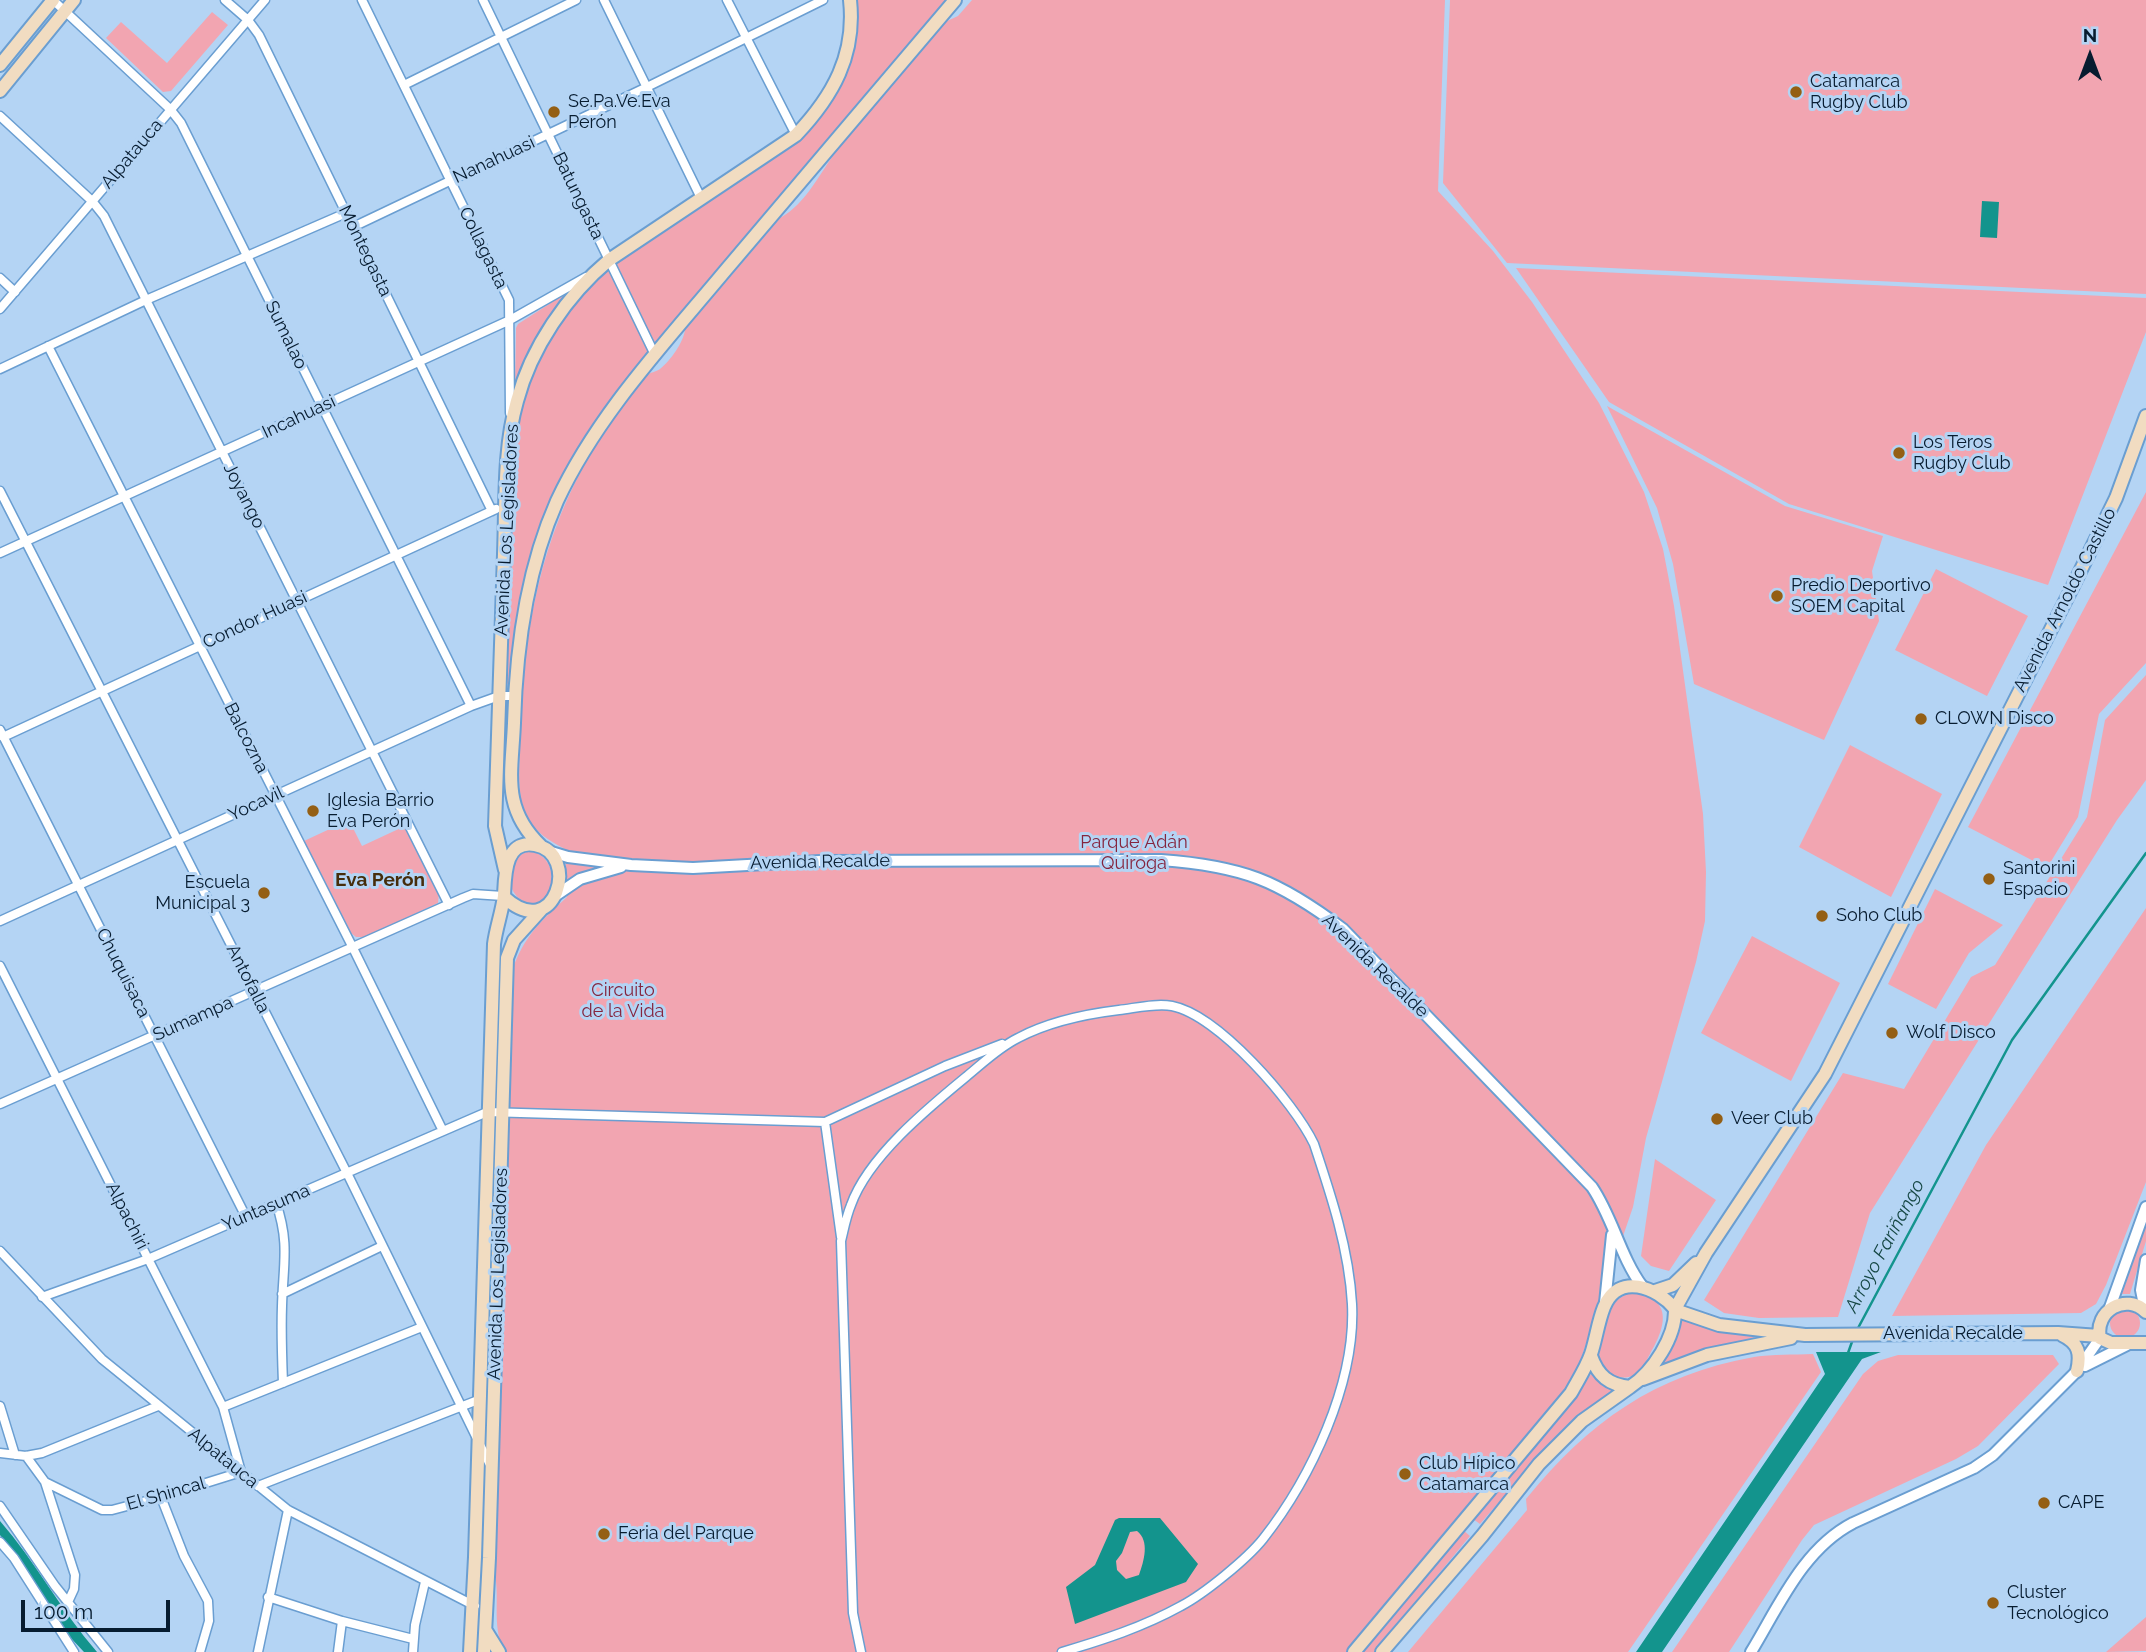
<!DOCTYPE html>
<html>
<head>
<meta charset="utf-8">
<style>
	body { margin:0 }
	#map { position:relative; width:2146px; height:1652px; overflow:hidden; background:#b4d4f4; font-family:Raleway,sans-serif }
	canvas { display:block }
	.north { position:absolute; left:2055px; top:21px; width:70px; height:70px; -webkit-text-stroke:5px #b4d4f4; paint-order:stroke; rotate:0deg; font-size:19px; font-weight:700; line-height:28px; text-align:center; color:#071c30 }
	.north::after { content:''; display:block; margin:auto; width:24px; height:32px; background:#071c30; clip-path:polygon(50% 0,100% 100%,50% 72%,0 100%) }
	.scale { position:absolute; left:21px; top:1600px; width:149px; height:32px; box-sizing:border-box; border:4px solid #071c30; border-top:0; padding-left:9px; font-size:21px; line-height:24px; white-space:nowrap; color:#071c30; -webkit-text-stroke:5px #b4d4f4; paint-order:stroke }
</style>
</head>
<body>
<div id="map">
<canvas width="2146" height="1652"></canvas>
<div class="north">N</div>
<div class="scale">100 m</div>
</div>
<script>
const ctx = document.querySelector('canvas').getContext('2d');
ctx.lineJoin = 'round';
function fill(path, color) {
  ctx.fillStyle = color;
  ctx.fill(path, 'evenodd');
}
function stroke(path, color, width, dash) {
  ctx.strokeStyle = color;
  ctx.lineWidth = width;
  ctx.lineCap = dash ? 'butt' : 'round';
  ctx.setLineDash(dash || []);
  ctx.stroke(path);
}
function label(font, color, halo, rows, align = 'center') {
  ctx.font = font + ' Raleway,sans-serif';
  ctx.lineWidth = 6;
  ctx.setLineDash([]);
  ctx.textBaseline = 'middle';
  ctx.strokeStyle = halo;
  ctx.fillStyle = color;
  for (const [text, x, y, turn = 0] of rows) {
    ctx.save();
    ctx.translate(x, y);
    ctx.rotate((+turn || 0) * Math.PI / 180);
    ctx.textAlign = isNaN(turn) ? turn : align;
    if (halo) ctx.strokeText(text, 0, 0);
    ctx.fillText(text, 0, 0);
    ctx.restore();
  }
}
fill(new Path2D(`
	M 857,0 L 949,0 L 642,361 C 618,392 593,423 573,457 C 534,527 516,604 510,683 L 507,684 C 505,673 506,659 507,647 C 507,623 508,598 509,573 C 511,509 507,439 530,378 C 548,332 583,292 619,260 L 799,140 C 845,94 855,65 857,0 Z
	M 972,0 L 1445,0 L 1438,191 L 1493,251 L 1532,302 L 1599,403 L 1644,492 L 1663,549 L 1674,606 L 1703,814 L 1706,872 L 1705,921 L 1696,962 L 1646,1138 L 1633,1207 L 1576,1373 L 1548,1412 L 1346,1652 L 506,1652 C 491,1632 500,1599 495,1575 L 514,965 C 527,933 542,920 567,897 L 565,849 C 550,841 534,832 526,815 C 516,793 520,764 520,741 C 522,636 540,535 596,445 C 608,425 629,392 646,376 C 650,372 656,372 660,369 C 671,360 683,343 685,330 L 780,218 C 807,203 820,172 838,149 C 874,106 910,64 945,22 L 958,16 Z
	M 1450,0 L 2146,0 L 2146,294 L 1507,263 L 1443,183 Z
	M 212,12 L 228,25 L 171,91 L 163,92 L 106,38 L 121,22 L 167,63 Z
	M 1516,268 L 2146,298 L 2146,332 L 2048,585 L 1789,504 L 1609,402 Z
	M 571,290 L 532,347 L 515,387 L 516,328 L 518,324 Z
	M 1607,406 L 1785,506 L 1883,536 L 1872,571 L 1879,621 L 1824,740 L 1694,684 L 1673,564 L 1657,508 Z
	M 2146,492 L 2146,663 L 2099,714 L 2078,817 L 2047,868 L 1968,827 Z
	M 1936,569 L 2028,616 L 1987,696 L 1895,650 Z
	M 2146,675 L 2146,780 L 2117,820 L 1870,1213 L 1838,1317 L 1759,1318 L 1724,1313 L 1704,1300 L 1843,1073 L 1904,1089 L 1971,977 L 1995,965 L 2087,817 L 2105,720 Z
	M 1850,745 L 1942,794 L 1891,897 L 1799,847 Z
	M 349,820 L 362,846 L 405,826 L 439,893 L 438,903 L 366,937 L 356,937 L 351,933 L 304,841 Z
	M 530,851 C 546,854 554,868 551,884 C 544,922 496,898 514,864 C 517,856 522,853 530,851 Z
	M 1935,889 L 2003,925 L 1969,953 L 1936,1009 L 1888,984 Z
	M 2146,908 L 2146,1182 L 2106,1285 L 2096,1304 L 2081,1313 L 1892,1316 L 1986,1145 Z
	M 1752,936 L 1840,983 L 1791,1081 L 1701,1033 Z
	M 1655,1159 L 1716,1200 L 1669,1271 L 1651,1266 L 1641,1256 Z
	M 2146,1224 L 2146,1241 L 2130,1294 L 2122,1294 Z
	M 1636,1292 C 1674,1301 1665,1328 1650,1354 C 1646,1361 1642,1371 1634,1375 C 1616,1384 1596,1368 1598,1350 C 1602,1325 1607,1296 1636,1292 Z
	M2110 1323a15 15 0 1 1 30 0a15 15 0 1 1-30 0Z
	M 1682,1318 L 1710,1330 L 1761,1336 L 1705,1349 L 1659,1365 L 1677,1334 Z
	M 1813,1354 L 1821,1372 L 1628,1652 L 1408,1652 L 1527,1510 L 1526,1499 C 1589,1422 1654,1375 1754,1357 C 1773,1354 1794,1355 1813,1354 Z
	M 1898,1355 L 2053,1355 L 2059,1364 L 1978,1446 L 1956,1459 L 1814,1525 L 1802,1540 L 1729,1652 L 1672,1652 L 1863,1374 L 1878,1361 Z
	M 1591,1374 L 1603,1386 L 1612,1389 L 1612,1392 L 1560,1432 L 1480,1524 L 1473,1519 L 1555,1424 Z
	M 1463,1530 L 1470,1536 L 1374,1652 L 1361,1652 Z
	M 2146,1617 L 2146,1651 L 2106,1652 Z`), '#f2a5b1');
fill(new Path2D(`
	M 1982,201 L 1999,202 L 1997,238 L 1980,237 Z
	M 1816,1352 L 1881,1352 L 1862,1359 L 1662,1652 L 1636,1652 L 1825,1374 Z
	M 1119,1518 L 1160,1518 L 1198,1564 L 1186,1582 L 1075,1624 L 1066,1587 L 1095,1565 L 1115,1520 ZM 1137,1531 C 1150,1541 1144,1561 1139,1575 L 1126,1579 L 1117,1570 L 1116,1561 L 1122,1553 L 1130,1532 Z
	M 0,1521 C 36,1562 61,1611 97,1652 L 84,1652 L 68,1635 L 27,1570 L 0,1535 Z`), '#13948d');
stroke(new Path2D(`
	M 1857,1330 L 2012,1040 L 2146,853
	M 1848,1353 L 1853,1339`), '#13948d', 2.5);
const minor = new Path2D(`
	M 53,0 L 170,109 L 181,123 L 471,706
	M 225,0 L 248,20 L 259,35 L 492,511
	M 362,0 L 509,300 L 510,413
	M 483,0 L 655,355
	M 604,0 L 701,198
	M 727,0 L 796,135
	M 404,85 L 576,0
	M 0,116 L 92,201 L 104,216 L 449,905
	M 353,227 L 647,87 L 823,0
	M 0,278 L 15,292
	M 0,309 L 265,0
	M 48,346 L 353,948 L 443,1131
	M 0,369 L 146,300 L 346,213
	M 0,491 L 347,1173 L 491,1467
	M 0,553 L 510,320 L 586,277
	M 0,730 L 246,1217
	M 3,737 L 496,509
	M 0,921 L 471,706 L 499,696 L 515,696
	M 0,966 L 223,1407 L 241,1472 L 161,1497 L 112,1510 L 102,1510 L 45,1482 L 26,1456
	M 0,1104 L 463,898 L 473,894 L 503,896
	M 825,1122 L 841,1237
	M 276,1203 C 290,1243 283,1266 282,1306 C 281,1332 282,1357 283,1383
	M 0,1251 L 102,1359 L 288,1510 L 475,1606
	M 282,1294 L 382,1246
	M 42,1297 L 148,1259 L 487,1112 L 825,1122 L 945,1066 L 1002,1044
	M 0,1406 L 15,1455
	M 223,1407 L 422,1327
	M 0,1453 L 26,1456 L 42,1453 L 158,1406
	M 45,1482 L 75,1575 L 74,1589 L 68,1602
	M 258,1486 L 478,1400
	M 161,1497 L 184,1556 L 208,1601 L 209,1621 L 200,1652
	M 0,1506 L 55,1586 L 108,1652
	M 0,1542 L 14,1558 L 74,1652
	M 268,1597 L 342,1621 L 413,1639
	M 258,1652 L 288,1510
	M 338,1652 L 342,1621
	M 413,1652 L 415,1625 L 425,1582
	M 861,1652 L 853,1613 L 841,1241 C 844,1229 846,1217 851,1205 C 868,1157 928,1108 967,1076 C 983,1063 998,1048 1018,1038 C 1048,1022 1086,1014 1119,1010 C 1136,1008 1156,1003 1172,1006 C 1218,1015 1294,1102 1314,1144 C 1331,1195 1349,1249 1352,1304 C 1356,1383 1311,1478 1263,1539 C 1247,1559 1204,1594 1181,1606 C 1143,1627 1103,1640 1062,1652`);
const tertiary = new Path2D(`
	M 548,851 L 568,857 L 631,865 L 693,868 L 820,861 L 1161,860 C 1242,866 1278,880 1343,929 L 1592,1187 C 1613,1218 1620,1256 1642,1286
	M 555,896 L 580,879 L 621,867
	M 1605,1303 L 1612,1235
	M 2109,1310 L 2146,1207
	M 2145,1310 L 2141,1290 L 2146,1260
	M 2085,1366 L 2127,1345
	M 1751,1652 C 1779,1606 1803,1549 1853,1523 L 1974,1468 L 1993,1455 L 2077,1371 L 2100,1338`);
const secondary = new Path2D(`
	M 0,65 L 53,0
	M 0,91 L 74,0
	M 541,846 C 501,808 512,773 514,723 C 516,648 526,571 557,501 C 597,415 665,343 725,271 C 802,181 878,90 955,0
	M 505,870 L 495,826 C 498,735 501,645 504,554 C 506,504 503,450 517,401 C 531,348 567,295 609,260 L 796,135 C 833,96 856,55 850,0
	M 1655,1291 L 1673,1285 L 1696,1263
	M 1675,1309 L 1706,1253 L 1825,1074 L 2073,586 L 2116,498 L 2146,416
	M 1675,1310 L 1719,1325 L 1805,1335 L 2058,1333 L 2099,1336
	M 2146,1312 C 2126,1292 2094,1311 2100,1338 L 2111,1343 L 2146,1343
	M 2062,1335 C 2079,1343 2081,1354 2077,1371
	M 1643,1379 L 1707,1355 L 1791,1338
	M 486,1631 L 499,1652
	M 470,1652 L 475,1557 L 494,944 C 496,928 502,912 504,896 C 505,877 504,839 535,845 C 581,853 556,945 504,897
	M 484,1652 L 489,1558 L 507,958 L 514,940 L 542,909
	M 1354,1652 L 1571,1393 C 1578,1380 1586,1368 1591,1354 C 1596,1339 1598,1322 1604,1307 C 1618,1272 1657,1287 1675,1309 C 1676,1336 1653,1372 1630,1387 C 1609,1385 1598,1376 1591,1356
	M 1382,1652 L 1482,1536 L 1539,1464 L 1582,1421 L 1630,1387`);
stroke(minor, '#6a9ed1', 11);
stroke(tertiary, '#6a9ed1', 14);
stroke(secondary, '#6a9ed1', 16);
stroke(minor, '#fff', 8);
stroke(tertiary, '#fff', 10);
stroke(secondary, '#f1dcc1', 12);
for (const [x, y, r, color] of [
	[1796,92,7,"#945f14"],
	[554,112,7,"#945f14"],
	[1899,453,7,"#945f14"],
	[1777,596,7,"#945f14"],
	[1921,719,7,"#945f14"],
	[313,811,7,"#945f14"],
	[1989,879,7,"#945f14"],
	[264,893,7,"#945f14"],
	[1822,916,7,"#945f14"],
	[1892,1033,7,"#945f14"],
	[1717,1119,7,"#945f14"],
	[1405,1474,7,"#945f14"],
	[2044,1503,7,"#945f14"],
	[604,1534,7,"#945f14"],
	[1993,1603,7,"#945f14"]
]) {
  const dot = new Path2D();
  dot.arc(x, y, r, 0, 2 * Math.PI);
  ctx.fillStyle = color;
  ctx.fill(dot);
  stroke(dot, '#b4d4f4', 2.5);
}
label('18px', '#071c30', '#b4d4f4', [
	["Catamarca",1810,82],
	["Rugby Club",1810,103],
	["Se.Pa.Ve.Eva",568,102],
	["Perón",568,123],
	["Los Teros",1913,443],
	["Rugby Club",1913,464],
	["Predio Deportivo",1791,586],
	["SOEM Capital",1791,607],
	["CLOWN Disco",1935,719],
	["Iglesia Barrio",327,801],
	["Eva Perón",327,822],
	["Santorini",2003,869],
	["Espacio",2003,890],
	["Escuela",250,883,"right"],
	["Municipal 3",250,904,"right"],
	["Soho Club",1836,916],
	["Wolf Disco",1906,1033],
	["Veer Club",1731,1119],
	["Club Hípico",1419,1464],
	["Catamarca",1419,1485],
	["CAPE",2058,1503],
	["Feria del Parque",618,1534],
	["Cluster",2007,1593],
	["Tecnológico",2007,1614]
], 'left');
label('18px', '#071c30', '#b4d4f4', [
	["Alpatauca",132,154,-50],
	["Nanahuasi",494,160,-25],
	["Batungasta",578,196,64],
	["Collagasta",483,248,64],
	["Montegasta",365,251,64],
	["Sumalao",286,335,64],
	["Incahuasi",299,417,-25],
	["Joyango",244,496,63],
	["Avenida Los Legisladores",507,530,-87],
	["Avenida Arnoldo Castillo",2065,600,-63],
	["Condor Huasi",255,620,-25],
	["Balcozna",246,738,63],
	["Yocavil",256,804,-25],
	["Avenida Recalde",820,862,-1],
	["Avenida Recalde",1375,966,44],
	["Chuquisaca",123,973,63],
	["Antofalla",248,979,63],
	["Sumampa",193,1019,-24],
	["Yuntasuma",266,1208,-23],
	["Alpachiri",127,1216,63],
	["Avenida Los Legisladores",498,1274,-88],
	["Avenida Recalde",1953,1334],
	["Alpatauca",223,1458,39],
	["El Shincal",166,1494,-16]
]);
label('18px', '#85253e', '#b4d4f4', [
	["Parque Adán",1134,843],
	["Quiroga",1134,864],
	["Circuito",623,991],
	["de la Vida",623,1012]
]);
label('bold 19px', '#462d0b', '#b4d4f4', [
	["Eva Perón",380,880]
]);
label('italic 19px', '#164744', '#b4d4f4', [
	["Arroyo Fariñango",1885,1246,-62]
]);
</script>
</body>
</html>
